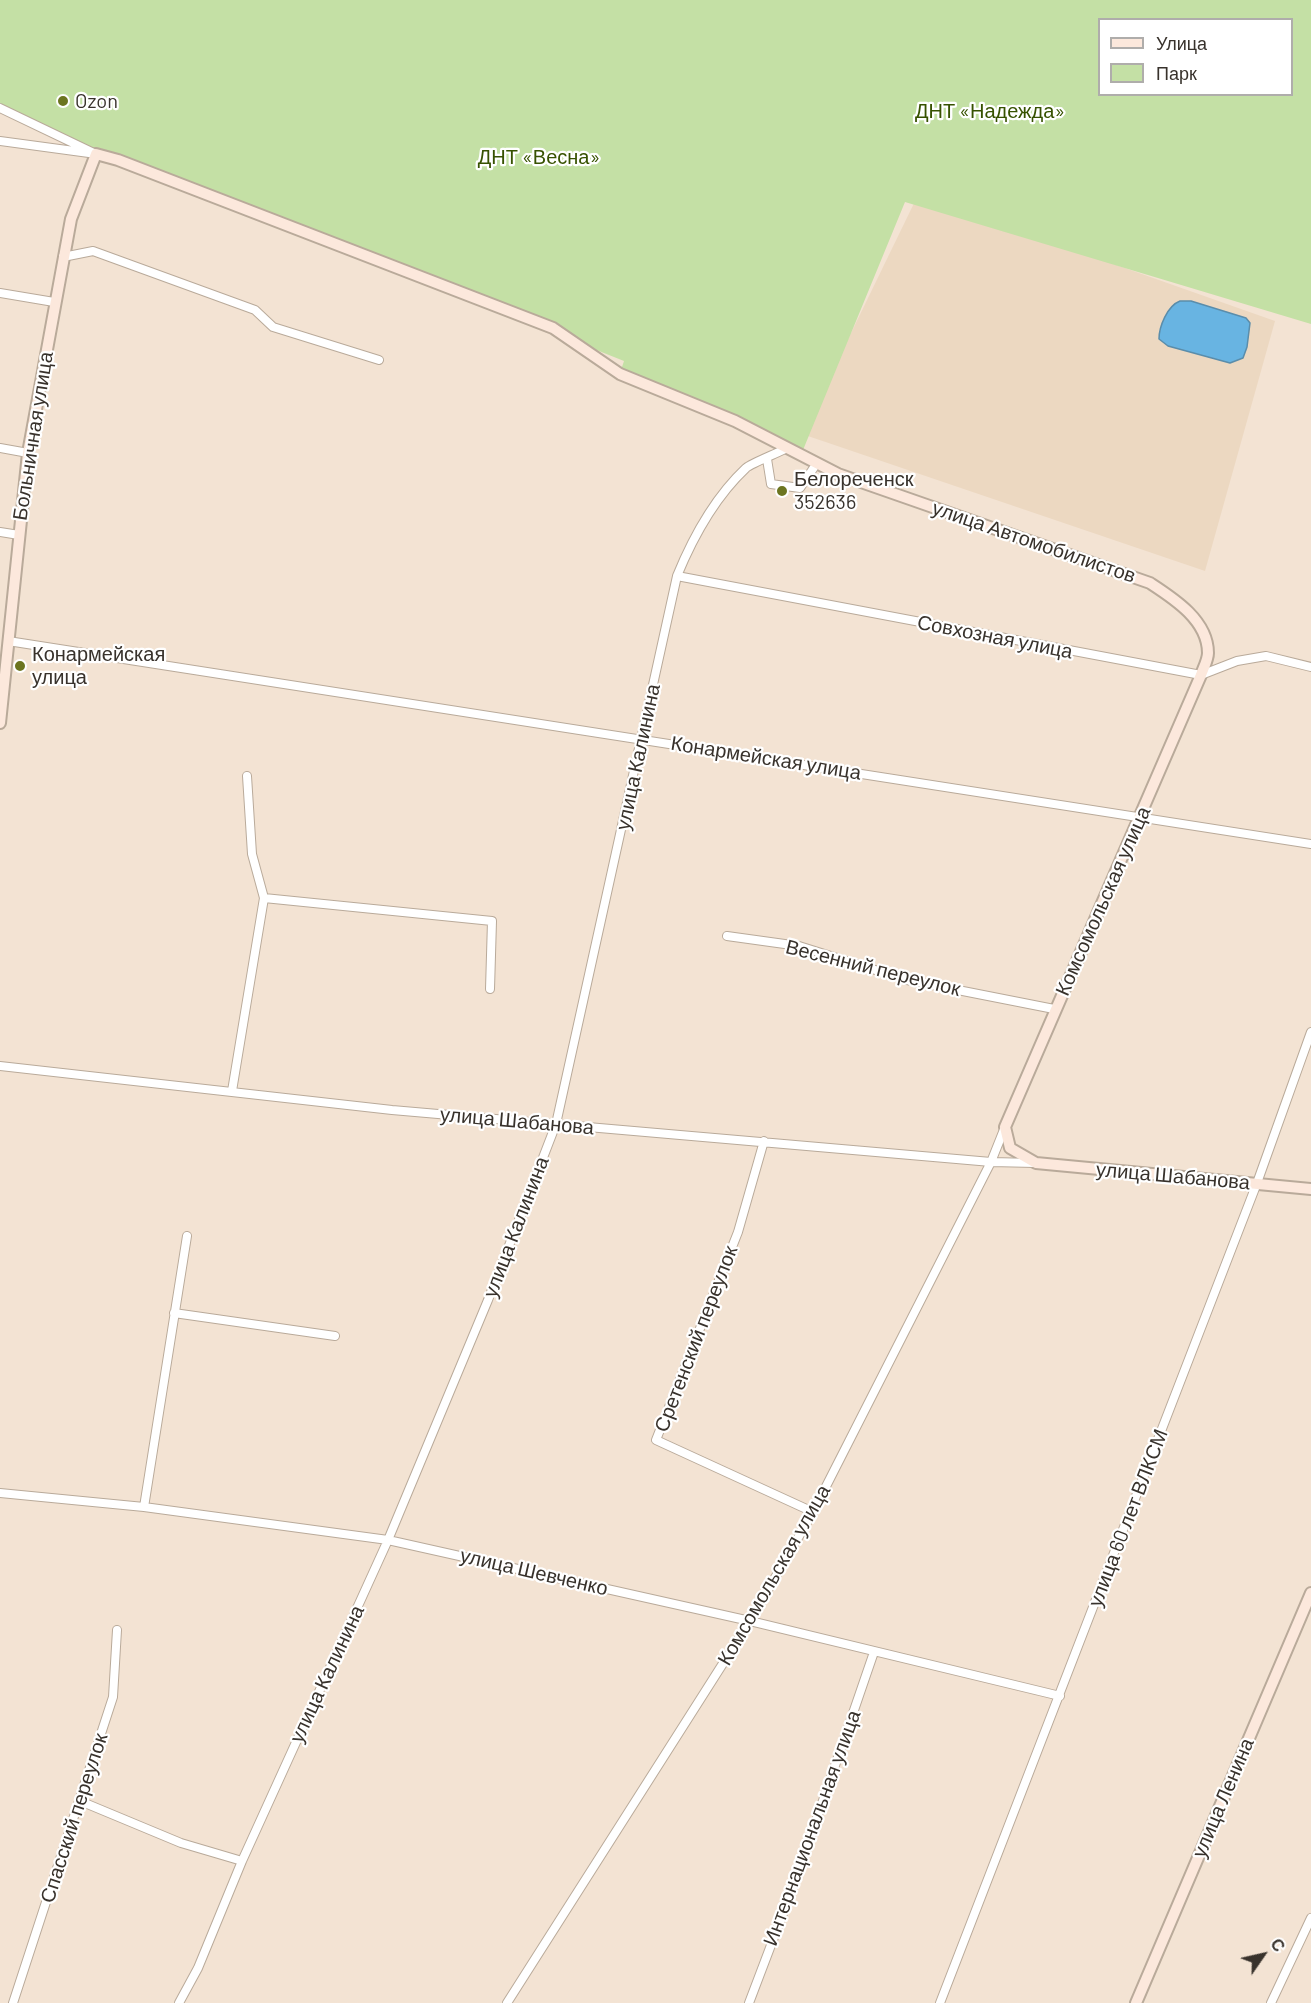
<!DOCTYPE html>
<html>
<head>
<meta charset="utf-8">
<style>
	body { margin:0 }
	#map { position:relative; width:1311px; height:2003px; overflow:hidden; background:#f3e3d3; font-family:Barlow,sans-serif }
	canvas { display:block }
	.legend { position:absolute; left:1098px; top:18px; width:195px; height:78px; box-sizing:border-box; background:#fff; border:2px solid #afadab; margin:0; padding:8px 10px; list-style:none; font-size:18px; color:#38322c }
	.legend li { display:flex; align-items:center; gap:12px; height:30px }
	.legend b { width:30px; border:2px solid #afadab }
	.north { position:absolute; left:1233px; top:1925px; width:60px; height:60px; -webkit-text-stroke:4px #fff; paint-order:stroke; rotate:56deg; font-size:16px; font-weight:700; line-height:24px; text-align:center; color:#38322c }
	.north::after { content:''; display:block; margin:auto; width:21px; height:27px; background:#38322c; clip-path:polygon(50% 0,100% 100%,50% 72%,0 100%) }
</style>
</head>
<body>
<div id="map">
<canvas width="1311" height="2003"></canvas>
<ul class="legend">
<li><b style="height:8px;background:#fce8dc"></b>Улица</li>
<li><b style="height:16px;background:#c4e0a5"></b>Парк</li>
</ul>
<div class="north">С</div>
</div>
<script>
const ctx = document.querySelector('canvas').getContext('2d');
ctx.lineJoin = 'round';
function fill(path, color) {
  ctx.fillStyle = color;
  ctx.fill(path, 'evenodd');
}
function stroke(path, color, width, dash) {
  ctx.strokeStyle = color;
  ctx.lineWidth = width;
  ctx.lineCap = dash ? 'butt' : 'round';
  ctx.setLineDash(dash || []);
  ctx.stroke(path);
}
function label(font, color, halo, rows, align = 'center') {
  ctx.font = font + ' Barlow,sans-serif';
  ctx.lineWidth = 4.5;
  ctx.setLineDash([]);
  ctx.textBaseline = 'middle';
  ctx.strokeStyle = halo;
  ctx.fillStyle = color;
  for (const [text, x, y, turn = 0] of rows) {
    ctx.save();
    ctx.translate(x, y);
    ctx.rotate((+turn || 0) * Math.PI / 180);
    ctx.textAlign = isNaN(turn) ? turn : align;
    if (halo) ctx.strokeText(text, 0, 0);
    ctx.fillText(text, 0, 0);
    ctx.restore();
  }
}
fill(new Path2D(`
	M 918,195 L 1275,321 L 1205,571 L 802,434 Z`), '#ecd8c1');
fill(new Path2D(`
	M 0,0 L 1311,0 L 1311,324 L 905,202 L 803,450 L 621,370 L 624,361 L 0,112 ZM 1100,20 L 1292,20 L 1292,94 L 1100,94 Z`), '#c4e0a5');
const water = new Path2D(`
	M 1180,301 L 1191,301 L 1246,318 L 1250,323 L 1247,347 L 1243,358 L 1230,363 L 1168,346 L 1159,339 C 1159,327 1167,306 1180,301 Z`);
fill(water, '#68b4e2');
stroke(water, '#5a8dab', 1.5);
const street = new Path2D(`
	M 0,108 L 96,154
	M 0,141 L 89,153
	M 63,257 L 93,251 L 255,310 L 273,327 L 379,360
	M 0,293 L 54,302
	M 0,448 L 28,453
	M 767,459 L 771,484 L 800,488 L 817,463
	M 0,532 L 19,535
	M 677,576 L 1201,675 L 1237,661 L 1266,656 L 1311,667
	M 8,641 L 1311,844
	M 264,898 L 492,921 L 490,989
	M 727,936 L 799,946 L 907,980 L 1054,1009
	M 0,1066 L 392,1110 L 991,1162 L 1035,1163
	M 232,1091 L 264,898 L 252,854 L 247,776
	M 764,1141 L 738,1232 L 656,1440 L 813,1512
	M 174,1313 L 335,1336
	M 0,1493 L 144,1507 L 388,1540 L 750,1621 L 1060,1696
	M 144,1507 L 187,1236
	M 80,1801 L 181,1843 L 242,1861
	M 13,2003 L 113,1697 L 117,1630
	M 179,2003 L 198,1968 L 242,1861 L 388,1540 L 488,1300 L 556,1124 L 677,576 C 693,537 715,497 746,468 C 752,463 778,453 787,448
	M 507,2003 L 750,1621 L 813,1512 L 991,1162 L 1005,1127
	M 749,2003 L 795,1882 L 874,1652
	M 940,2003 L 1257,1183 L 1311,1032
	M 1271,2003 L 1311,1918`);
const secondary = new Path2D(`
	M 0,723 L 28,453 L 71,219 L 96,154 L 118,160 L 553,328 L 620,374 L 735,421 L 838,474 L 1150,583 C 1173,598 1208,620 1208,653 C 1208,660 1203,669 1201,675 L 1005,1127 L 1010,1148 L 1036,1163 L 1311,1189
	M 1136,2003 L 1311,1593`);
stroke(street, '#b9aa9a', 10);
stroke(secondary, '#b9aa9a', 14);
stroke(street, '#fff', 8);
stroke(secondary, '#fce8dc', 10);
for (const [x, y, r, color] of [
	[63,101,6,"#6c7520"],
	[782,491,6,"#6c7520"],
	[20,666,6,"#6c7520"]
]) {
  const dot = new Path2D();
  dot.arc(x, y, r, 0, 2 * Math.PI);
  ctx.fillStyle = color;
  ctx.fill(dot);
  stroke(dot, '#fff', 2);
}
label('20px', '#38322c', '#fff', [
	["Ozon",75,101],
	["Белореченск",794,479],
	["352636",794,502],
	["Конармейская",32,654],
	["улица",32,677]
], 'left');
label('20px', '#375201', '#fff', [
	["ДНТ «Надежда»",990,111],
	["ДНТ «Весна»",539,157]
]);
label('20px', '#38322c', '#fff', [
	["Больничная улица",33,436,-81],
	["улица Автомобилистов",1034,542,19],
	["Совхозная улица",995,637,11],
	["улица Калинина",638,757,-78],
	["Конармейская улица",766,758,9],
	["Комсомольская улица",1103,901,-66],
	["Весенний переулок",873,968,14],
	["улица Шабанова",517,1121,5],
	["улица Шабанова",1173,1176,5],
	["улица Калинина",516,1227,-69],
	["Сретенский переулок",696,1339,-69],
	["улица 60 лет ВЛКСМ",1128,1518,-69],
	["улица Шевченко",534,1572,13],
	["Комсомольская улица",774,1575,-60],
	["улица Калинина",327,1674,-65],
	["улица Ленина",1223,1798,-67],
	["Спасский переулок",74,1818,-72],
	["Интернациональная улица",812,1828,-70]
]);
</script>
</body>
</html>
